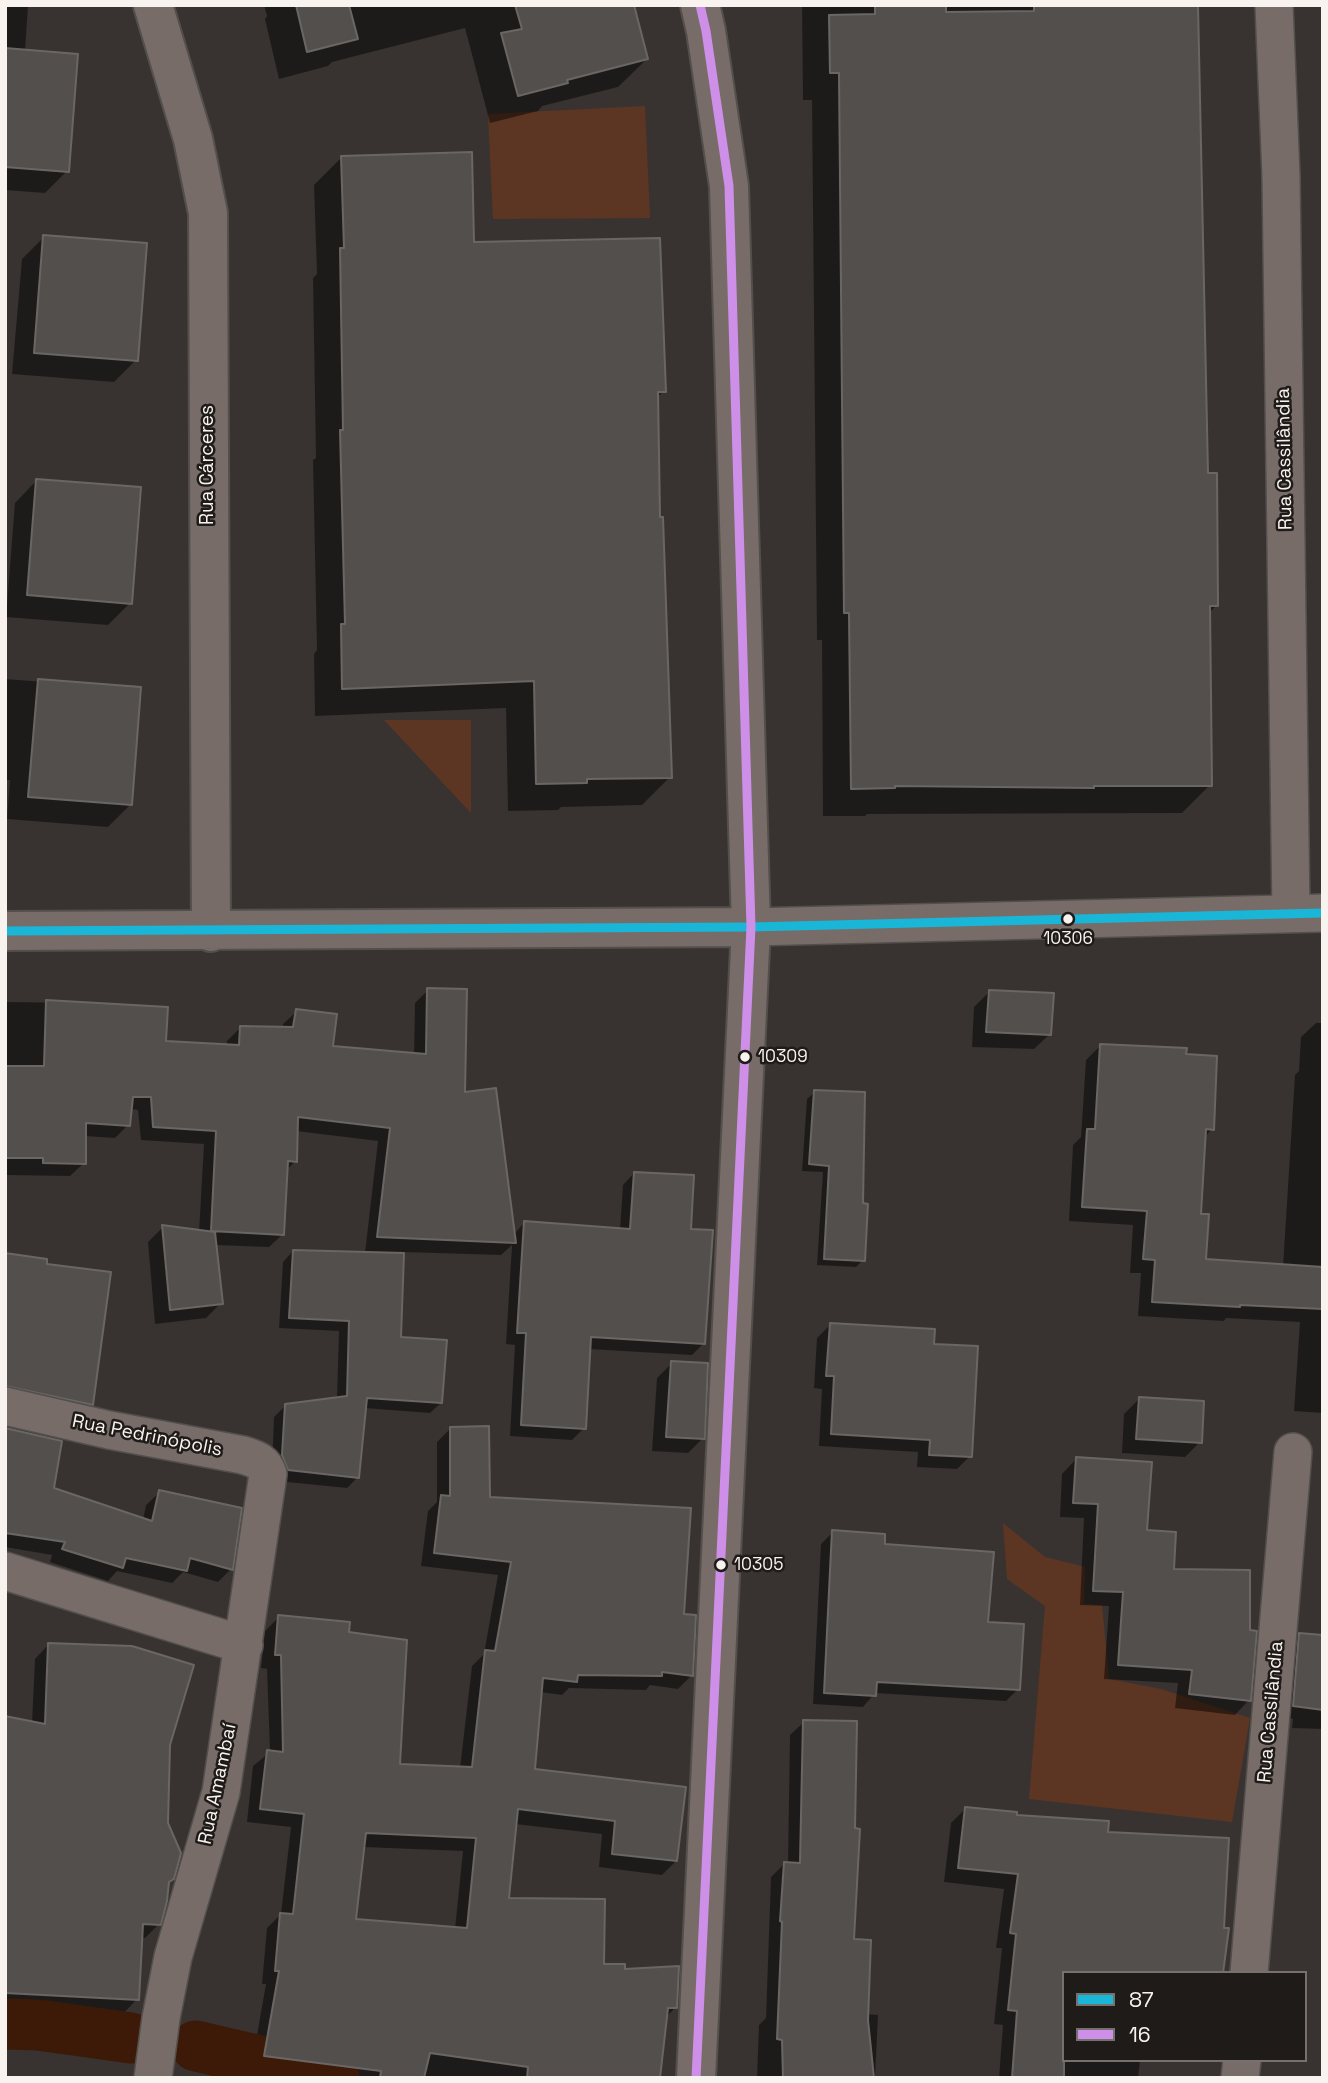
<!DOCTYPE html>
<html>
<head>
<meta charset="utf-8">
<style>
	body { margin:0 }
	#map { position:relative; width:1328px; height:2083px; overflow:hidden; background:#383331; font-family:"Space Grotesk",sans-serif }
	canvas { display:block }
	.frame { position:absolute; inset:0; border:7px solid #f9f3f0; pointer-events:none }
	.legend { position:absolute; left:1062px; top:1971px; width:245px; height:91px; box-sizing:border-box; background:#1f1b19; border:2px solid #76716f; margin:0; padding:9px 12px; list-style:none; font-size:21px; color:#f9f3f0 }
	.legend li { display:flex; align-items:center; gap:14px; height:35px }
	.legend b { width:35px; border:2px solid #76716f }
</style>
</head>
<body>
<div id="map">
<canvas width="1328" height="2083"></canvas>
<div class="frame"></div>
<ul class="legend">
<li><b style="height:9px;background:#1ab6d8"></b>87</li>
<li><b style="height:9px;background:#ce8fe9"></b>16</li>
</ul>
</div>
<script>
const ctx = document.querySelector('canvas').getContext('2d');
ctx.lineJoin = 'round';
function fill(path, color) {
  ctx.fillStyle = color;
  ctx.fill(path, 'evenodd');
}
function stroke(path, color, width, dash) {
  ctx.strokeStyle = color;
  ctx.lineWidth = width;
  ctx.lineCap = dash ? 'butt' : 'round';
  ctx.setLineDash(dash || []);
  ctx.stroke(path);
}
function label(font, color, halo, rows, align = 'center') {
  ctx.font = font + ' "Space Grotesk",sans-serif';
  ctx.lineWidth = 5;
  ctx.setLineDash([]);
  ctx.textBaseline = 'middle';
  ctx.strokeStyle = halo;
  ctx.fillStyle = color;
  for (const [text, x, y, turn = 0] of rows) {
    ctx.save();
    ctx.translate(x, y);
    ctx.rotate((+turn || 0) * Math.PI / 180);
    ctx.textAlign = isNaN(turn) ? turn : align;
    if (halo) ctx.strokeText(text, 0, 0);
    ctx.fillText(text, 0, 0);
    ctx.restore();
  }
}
fill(new Path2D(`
	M 645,106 L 650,218 L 493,219 L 488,114 Z
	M 384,720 L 471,720 L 471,813 Z
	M 1003,1523 L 1045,1557 L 1085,1567 L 1084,1604 L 1102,1605 L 1109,1679 L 1161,1689 L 1250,1718 L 1232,1822 L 1029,1799 L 1045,1606 L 1007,1579 Z`), '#5d3623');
fill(new Path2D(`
	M 5,5 L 28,5 L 25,51 L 67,171 L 45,193 L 5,190 Z
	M 264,5 L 633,5 L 647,59 L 618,87 L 542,106 L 538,111 L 490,123 L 465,28 L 332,62 L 328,66 L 279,79 L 265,19 L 267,16 Z
	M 802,5 L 1196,5 L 1206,475 L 1217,605 L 1208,614 L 1210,785 L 1182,813 L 867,814 L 865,816 L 823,816 L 822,640 L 817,640 L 812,100 L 803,100 Z
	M 342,157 L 472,244 L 664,391 L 656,398 L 659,519 L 670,777 L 642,805 L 561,807 L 558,810 L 508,811 L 506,708 L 315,716 L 314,654 L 317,650 L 313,460 L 316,458 L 313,278 L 317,274 L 314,185 Z
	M 44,237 L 136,360 L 114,382 L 12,374 L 22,259 Z
	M 37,480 L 130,603 L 108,625 L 6,617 L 15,503 Z
	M 5,679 L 140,689 L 131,804 L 108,827 L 7,819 L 10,780 L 5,780 Z
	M 428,990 L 514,1234 L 524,1223 L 620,1230 L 623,1185 L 634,1173 L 689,1230 L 704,1343 L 692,1355 L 589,1349 L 584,1428 L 572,1440 L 510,1436 L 515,1345 L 506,1344 L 512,1245 L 501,1255 L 402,1252 L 400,1339 L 441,1403 L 430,1413 L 364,1408 L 358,1477 L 347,1488 L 277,1481 L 272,1467 L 274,1417 L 285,1406 L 337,1399 L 339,1331 L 279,1328 L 283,1262 L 293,1251 L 365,1253 L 378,1141 L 296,1131 L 296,1161 L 285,1171 L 283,1234 L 269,1247 L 215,1245 L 221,1303 L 206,1318 L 155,1324 L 148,1242 L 163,1227 L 199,1232 L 204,1144 L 141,1140 L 138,1110 L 130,1109 L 128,1125 L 115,1138 L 84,1136 L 84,1163 L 70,1176 L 5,1175 L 5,1002 L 88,1003 L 164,1042 L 227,1046 L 227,1041 L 240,1028 L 283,1029 L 283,1024 L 297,1011 L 331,1048 L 414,1055 L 415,1003 Z
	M 989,992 L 1050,1034 L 1034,1049 L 972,1047 L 974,1007 Z
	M 1316,1023 L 1323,1023 L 1323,1413 L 1294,1411 L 1300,1322 L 1226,1318 L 1224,1321 L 1138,1316 L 1141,1273 L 1130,1273 L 1133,1225 L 1069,1221 L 1073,1145 L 1081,1137 L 1086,1060 L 1101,1045 L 1185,1055 L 1212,1129 L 1204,1138 L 1199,1216 L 1204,1261 L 1283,1266 L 1295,1075 L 1299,1071 L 1301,1037 Z
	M 815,1092 L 863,1260 L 856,1267 L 817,1265 L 823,1172 L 802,1171 L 807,1099 Z
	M 5,1255 L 92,1404 L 78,1417 L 5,1400 Z
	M 830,1325 L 932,1346 L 970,1456 L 957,1469 L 917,1467 L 918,1452 L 819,1446 L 822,1389 L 814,1388 L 817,1338 Z
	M 672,1363 L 703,1438 L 688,1453 L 652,1451 L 657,1378 Z
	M 1139,1399 L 1200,1442 L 1185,1457 L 1122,1453 L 1124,1414 Z
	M 451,1428 L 488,1499 L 682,1616 L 692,1675 L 678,1689 L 650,1685 L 646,1690 L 569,1688 L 562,1695 L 540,1692 L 533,1771 L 684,1788 L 676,1861 L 662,1875 L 599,1867 L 602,1834 L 515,1824 L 508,1899 L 602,1965 L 623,1971 L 676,2007 L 665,2018 L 658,2078 L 314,2078 L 262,2071 L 262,2078 L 222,2078 L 226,2064 L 240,2050 L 254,2052 L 266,1984 L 262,1984 L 267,1928 L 281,1914 L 291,1827 L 247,1822 L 253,1766 L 270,1752 L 267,1669 L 261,1668 L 265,1631 L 279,1617 L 347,1633 L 398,1766 L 460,1768 L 472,1666 L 484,1654 L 498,1575 L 421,1566 L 428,1511 L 437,1502 L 437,1442 ZM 363,1847 L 463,1851 L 455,1929 L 354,1921 Z
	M 5,1429 L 52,1489 L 143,1520 L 146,1505 L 160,1492 L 231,1569 L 218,1582 L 183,1572 L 172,1583 L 117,1571 L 108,1581 L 50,1562 L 52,1555 L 5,1547 Z
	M 1076,1459 L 1172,1571 L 1249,1700 L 1235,1715 L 1175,1708 L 1178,1683 L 1104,1679 L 1109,1606 L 1080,1605 L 1084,1518 L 1060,1517 L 1062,1474 Z
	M 833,1532 L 883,1546 L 987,1623 L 1018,1689 L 1006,1701 L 875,1693 L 863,1707 L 813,1704 L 821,1544 Z
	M 1299,1635 L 1323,1636 L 1323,1729 L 1292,1728 L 1293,1719 L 1282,1717 L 1288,1647 Z
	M 48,1645 L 168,1744 L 167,1884 L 159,1924 L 145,1938 L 141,1938 L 137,1999 L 124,2013 L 5,2007 L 5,1717 L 32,1723 L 35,1659 Z
	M 804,1722 L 866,2014 L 878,2015 L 875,2078 L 757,2078 L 759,2025 L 766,2018 L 771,1877 L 784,1864 L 788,1864 L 790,1735 Z
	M 965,1809 L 1015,1814 L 1064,1973 L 1064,2060 L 1140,2060 L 1138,2078 L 999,2078 L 1003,2025 L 994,2024 L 1002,1948 L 996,1948 L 1004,1889 L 944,1882 L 951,1823 Z`), '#0007');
stroke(new Path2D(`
	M 5,2024 L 38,2025 L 131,2038
	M 196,2046 L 334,2078`), '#3d1a07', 51);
const building = new Path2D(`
	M 296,5 L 349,5 L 358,39 L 307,52 Z
	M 515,5 L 634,5 L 648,59 L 567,80 L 568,83 L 518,96 L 501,33 L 522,29 Z
	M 875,5 L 946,5 L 946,12 L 1034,11 L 1034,6 L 1198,5 L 1208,473 L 1217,473 L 1218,606 L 1210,606 L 1212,786 L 1094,786 L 1094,788 L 895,786 L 895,788 L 851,789 L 849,613 L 844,613 L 839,73 L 830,73 L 829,15 L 875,14 Z
	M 5,48 L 78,54 L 69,172 L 5,167 Z
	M 472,152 L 474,242 L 660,238 L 666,392 L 658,392 L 660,517 L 663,517 L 672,778 L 587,779 L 587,783 L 536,784 L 534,681 L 342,689 L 341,624 L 345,624 L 340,430 L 343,430 L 340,248 L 344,248 L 341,156 Z
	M 43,235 L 147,243 L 138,361 L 34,353 Z
	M 36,479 L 141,487 L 132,604 L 27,595 Z
	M 38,679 L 141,687 L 132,805 L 28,797 Z
	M 427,988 L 467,989 L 465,1092 L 496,1088 L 516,1243 L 377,1237 L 390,1128 L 298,1117 L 297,1162 L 288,1161 L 284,1235 L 211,1231 L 216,1131 L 153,1127 L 151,1097 L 133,1097 L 130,1126 L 86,1123 L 86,1164 L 43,1163 L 43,1158 L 5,1158 L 5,1066 L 44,1066 L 46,1000 L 168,1007 L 166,1041 L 239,1045 L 240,1026 L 293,1027 L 296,1009 L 337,1014 L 333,1046 L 426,1054 Z
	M 989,990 L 1054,993 L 1051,1035 L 986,1032 Z
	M 1100,1044 L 1187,1048 L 1186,1054 L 1217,1056 L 1214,1130 L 1206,1129 L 1201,1214 L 1209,1214 L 1206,1259 L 1323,1267 L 1323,1309 L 1240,1305 L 1240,1307 L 1152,1302 L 1155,1260 L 1143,1259 L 1147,1211 L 1082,1207 L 1087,1129 L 1095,1129 Z
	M 814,1090 L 865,1092 L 863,1203 L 868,1204 L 865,1261 L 824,1259 L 829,1166 L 809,1164 Z
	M 634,1172 L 694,1175 L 691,1229 L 713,1230 L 705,1344 L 591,1337 L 586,1429 L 521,1425 L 526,1333 L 517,1333 L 524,1221 L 630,1229 Z
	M 162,1225 L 215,1232 L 223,1304 L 170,1310 Z
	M 293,1250 L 404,1253 L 401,1337 L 447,1340 L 442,1403 L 367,1398 L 359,1478 L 288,1470 L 282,1455 L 285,1404 L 347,1396 L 349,1321 L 289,1318 Z
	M 5,1253 L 47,1259 L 47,1264 L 111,1272 L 93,1405 L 5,1386 Z
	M 830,1323 L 935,1329 L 934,1344 L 978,1346 L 972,1457 L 929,1455 L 930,1440 L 831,1434 L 834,1376 L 826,1376 Z
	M 671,1361 L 708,1363 L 705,1439 L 666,1437 Z
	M 1139,1397 L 1204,1401 L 1202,1443 L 1136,1439 Z
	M 489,1426 L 490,1497 L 691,1508 L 684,1614 L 696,1615 L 693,1676 L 662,1672 L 662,1676 L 578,1675 L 577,1682 L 543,1678 L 535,1769 L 686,1787 L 677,1861 L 612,1854 L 615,1821 L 518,1809 L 509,1898 L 605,1899 L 604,1964 L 625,1964 L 625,1969 L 679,1966 L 677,2008 L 668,2008 L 660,2078 L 527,2078 L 528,2067 L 430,2053 L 424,2078 L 380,2078 L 381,2071 L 264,2056 L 279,1971 L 275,1971 L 280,1913 L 293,1914 L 304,1814 L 260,1809 L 267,1750 L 283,1752 L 281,1655 L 275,1655 L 278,1615 L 350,1622 L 349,1632 L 407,1640 L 400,1764 L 472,1767 L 485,1650 L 495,1651 L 511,1562 L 434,1553 L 441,1495 L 450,1496 L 450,1427 ZM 366,1833 L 476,1838 L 467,1928 L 356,1919 Z
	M 5,1428 L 62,1441 L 54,1488 L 152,1521 L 159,1490 L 242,1508 L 233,1570 L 190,1558 L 187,1571 L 126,1558 L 123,1568 L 62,1549 L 65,1542 L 5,1533 Z
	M 1076,1457 L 1152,1462 L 1147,1530 L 1176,1532 L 1174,1569 L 1250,1570 L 1250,1630 L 1257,1631 L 1251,1701 L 1189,1694 L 1192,1670 L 1118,1665 L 1123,1592 L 1093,1591 L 1098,1504 L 1073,1503 Z
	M 832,1530 L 885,1534 L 885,1544 L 994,1552 L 988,1622 L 1024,1624 L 1020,1690 L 877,1682 L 876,1696 L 824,1693 Z
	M 1299,1633 L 1323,1635 L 1323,1710 L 1293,1706 Z
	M 48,1643 L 132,1646 L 194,1665 L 170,1745 L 168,1823 L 181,1853 L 174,1879 L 169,1882 L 167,1901 L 161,1925 L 143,1924 L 139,2000 L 5,1993 L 5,1716 L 45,1724 Z
	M 803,1720 L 857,1721 L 855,1828 L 860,1829 L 854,1939 L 871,1940 L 868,2020 L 874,2078 L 783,2078 L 782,2040 L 777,2039 L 782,1922 L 780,1921 L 784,1862 L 800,1863 Z
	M 965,1807 L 1017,1812 L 1017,1815 L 1109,1821 L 1108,1832 L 1229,1838 L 1224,1928 L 1229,1928 L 1223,1973 L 1064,1973 L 1064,2078 L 1012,2078 L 1017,2011 L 1008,2010 L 1016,1934 L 1010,1933 L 1018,1874 L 958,1868 Z`);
fill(building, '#534f4d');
stroke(building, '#6a6664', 2);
const minor = new Path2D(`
	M 1274,5 L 1281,176 L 1291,913
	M 751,927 L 1323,913
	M 5,1406 L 109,1430 L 243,1455 C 255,1459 264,1461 268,1474 L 221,1792 L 173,1957 L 161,2018 L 153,2078
	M 5,1571 L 244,1645
	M 1249,1973 L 1293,1452
	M 1240,2078 L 1242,2060`);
const tertiary = new Path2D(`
	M 153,5 L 193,139 L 208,213 L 211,932
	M 5,931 L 751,927
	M 696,2078 L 751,927 L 729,186 L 706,31 L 700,5`);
stroke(minor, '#524f4d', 40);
stroke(tertiary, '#524f4d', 42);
stroke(minor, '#776c67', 37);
stroke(tertiary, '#776c67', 38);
stroke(new Path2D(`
	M 5,931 L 751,927 L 1323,913`), '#1ab6d8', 9);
stroke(new Path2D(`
	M 696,2078 L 751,927 L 729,186 L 706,31 L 700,5`), '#ce8fe9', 9);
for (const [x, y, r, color] of [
	[1068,919,6,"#f9f3f0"],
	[745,1057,6,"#f9f3f0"],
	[721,1565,6,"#f9f3f0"]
]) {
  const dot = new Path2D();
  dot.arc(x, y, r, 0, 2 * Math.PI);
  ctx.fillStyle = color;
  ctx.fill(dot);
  stroke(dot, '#1f1b19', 2.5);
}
label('17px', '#f9f3f0', '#1f1b19', [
	["10306",1068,939,"center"],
	["10309",758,1057],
	["10305",734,1565]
], 'left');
label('19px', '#f9f3f0', '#1f1b19', [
	["Rua Cassilândia",1285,459,-91],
	["Rua Cárceres",208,465,-90],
	["Rua Pedrinópolis",147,1436,11],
	["Rua Cassilândia",1271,1712,-85],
	["Rua Amambaí",218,1784,-78]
]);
</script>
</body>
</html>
